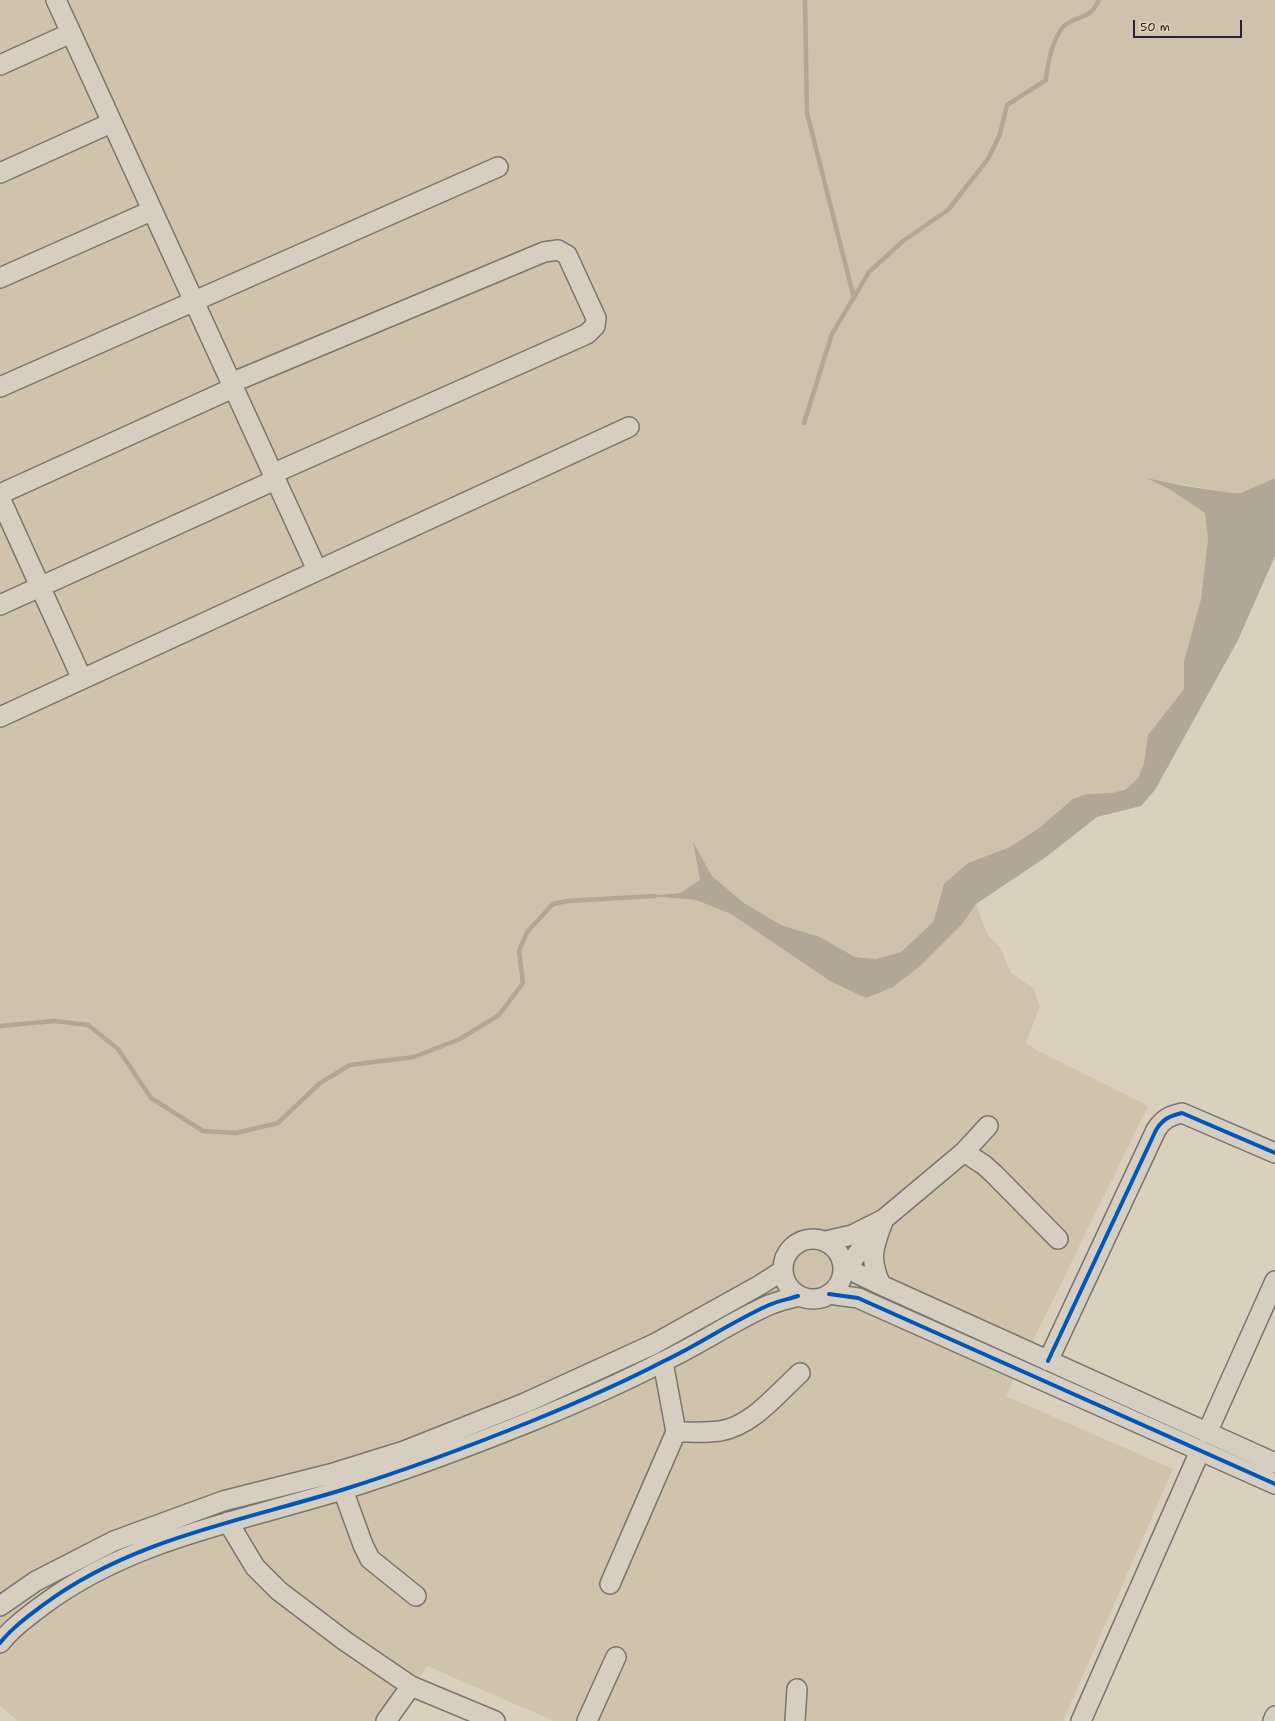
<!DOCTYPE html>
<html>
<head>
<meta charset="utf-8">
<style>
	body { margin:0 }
	#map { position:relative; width:1275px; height:1721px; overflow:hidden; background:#d9d0bd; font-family:"Shantell Sans",sans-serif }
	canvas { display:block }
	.scale { position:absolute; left:1133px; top:20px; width:109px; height:18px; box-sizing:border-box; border:2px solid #22223b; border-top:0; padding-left:5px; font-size:12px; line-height:14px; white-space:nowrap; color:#22223b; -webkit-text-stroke:3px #e5d3b1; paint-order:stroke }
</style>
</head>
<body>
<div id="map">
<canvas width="1275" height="1721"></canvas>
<div class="scale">50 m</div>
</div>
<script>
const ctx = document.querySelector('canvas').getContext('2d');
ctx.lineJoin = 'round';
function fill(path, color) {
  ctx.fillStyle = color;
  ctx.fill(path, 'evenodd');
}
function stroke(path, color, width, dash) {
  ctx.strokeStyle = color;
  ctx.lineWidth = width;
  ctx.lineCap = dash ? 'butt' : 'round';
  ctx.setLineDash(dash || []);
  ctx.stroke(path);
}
fill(new Path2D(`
	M 0,0 L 91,0 L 211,254 L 559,99 L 735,469 L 0,818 Z
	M 1038,1051 L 1148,1106 L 1006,1396 L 1173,1469 L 1063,1721 L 554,1721 L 427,1666 L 391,1721 L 18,1721 L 0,1706 L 0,1522 L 38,1555 L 132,1484 L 284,1446 L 300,1501 L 905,1193 L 852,1118 L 927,1064 L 986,1108 L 1027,1088 Z`), '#d0c3ac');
fill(new Path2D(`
	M 91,0 L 1275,0 L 1275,478 L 1241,493 L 1232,493 L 1148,479 L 1169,489 L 1205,513 L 1208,539 L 1201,599 L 1184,661 L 1184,689 L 1148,735 L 1144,763 L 1138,778 L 1125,790 L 1111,793 L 1086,794 L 1010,847 L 968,863 L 939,898 L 933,922 L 901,952 L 876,959 L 855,957 L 820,937 L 781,925 L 744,903 L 712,876 L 694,844 L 700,880 L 680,893 L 652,896 L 696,900 L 731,914 L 775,943 L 893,987 C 924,963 953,936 976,904 L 987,934 L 1001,949 L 1011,973 L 1033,988 L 1040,1006 L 1026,1043 L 1038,1051 L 1027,1088 L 1006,1112 L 986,1108 L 927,1064 L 852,1118 L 905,1193 L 830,1267 L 785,1299 L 627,1379 L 300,1502 L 284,1446 L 132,1484 L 38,1555 L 0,1522 L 0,818 L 735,469 L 559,99 L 211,254 Z`), '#cfc2ac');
fill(new Path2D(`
	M 1146,478 L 1185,486 L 1232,493 L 1241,493 L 1275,478 L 1275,556 L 1238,640 L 1155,790 L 1141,806 L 1097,817 L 1046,857 L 976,904 L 962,924 L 919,967 L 893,987 L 866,998 L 830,981 L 731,914 L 696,900 L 649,896 L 680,893 L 700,880 L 693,842 L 712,876 L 744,903 L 781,925 L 820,937 L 855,957 L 876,959 L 901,952 L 933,922 L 944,884 L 968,863 L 1010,847 L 1040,827 L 1073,799 L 1086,794 L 1111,793 L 1125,790 L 1138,778 L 1144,763 L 1148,735 L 1184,689 L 1184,661 L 1201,599 L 1208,539 L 1205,513 L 1169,489 Z`), '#b0a797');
stroke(new Path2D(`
	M 805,0 L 807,113 L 854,298
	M 804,423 L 832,334 L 869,272 L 903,241 L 948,210 L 988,159 L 1000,134 L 1007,105 L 1046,80 C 1047,65 1053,38 1063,27 C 1076,14 1089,22 1099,0
	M 0,1026 L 54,1021 L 88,1025 L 118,1049 L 151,1098 L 203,1131 L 236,1133 L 278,1123 L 320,1083 L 350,1065 L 414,1057 L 460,1039 L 499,1015 L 523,983 L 519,951 L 527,932 L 553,904 L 567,901 L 655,896`), '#b0a797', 4.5);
const minor = new Path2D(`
	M 56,0 L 317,570
	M 0,65 L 71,33
	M 0,173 L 111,123
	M 0,278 L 151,211
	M 231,383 L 544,252 L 558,250 L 567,255 L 596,318 L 595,326 L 587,334 L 272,474
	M 0,387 L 498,167
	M 0,494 L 233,388
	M 0,498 L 82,679
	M 0,605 L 275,480
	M 0,717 L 629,427
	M 964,1152 L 984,1165 L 994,1174 L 1058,1239
	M783 1269a30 30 0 1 1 60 0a30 30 0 1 1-60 0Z
	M 826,1241 L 852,1235 L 884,1219 C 874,1245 868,1258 881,1285
	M 842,1262 L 858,1274 L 881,1285 L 1275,1463
	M 848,1266 L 884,1219 L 964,1152 L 988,1126
	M 829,1294 L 858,1298 L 1275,1484
	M 1048,1361 L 1156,1130 C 1163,1119 1169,1116 1182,1113 L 1275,1153
	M 676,1432 C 690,1432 706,1433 720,1431 C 752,1426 777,1394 800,1373
	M 1207,1433 L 1275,1281
	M 343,1490 L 363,1545 L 370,1559 L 416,1596
	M 228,1522 L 255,1567 L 279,1591 L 345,1641 L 411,1686 L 495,1721
	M 610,1584 L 676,1432 L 663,1362
	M 0,1606 L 36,1581 L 114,1541 L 223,1501 L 330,1474 L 404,1451 L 525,1403 L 654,1344 L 760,1285 L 782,1271
	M 0,1643 C 12,1628 27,1617 43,1605 C 131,1539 242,1521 345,1489 C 409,1469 470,1446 532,1421 C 576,1403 622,1383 664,1361 C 700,1344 733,1321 769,1305 C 778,1301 789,1299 798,1296
	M 386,1721 L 411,1686
	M 587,1721 L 616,1657
	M 795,1721 L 797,1689
	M 1081,1721 L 1200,1451
	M 1273,1721 L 1275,1716`);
stroke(minor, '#797571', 22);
stroke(minor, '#d5cec1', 19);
stroke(new Path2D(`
	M 829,1294 L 858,1298 L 1275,1484
	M 1048,1361 L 1156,1130 C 1163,1119 1169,1116 1182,1113 L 1275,1153
	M 0,1643 C 12,1628 27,1617 43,1605 C 131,1539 242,1521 345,1489 C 409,1469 470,1446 532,1421 C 576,1403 622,1383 664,1361 C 700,1344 733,1321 769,1305 C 778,1301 789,1299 798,1296`), '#0057b8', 4);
</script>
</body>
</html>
